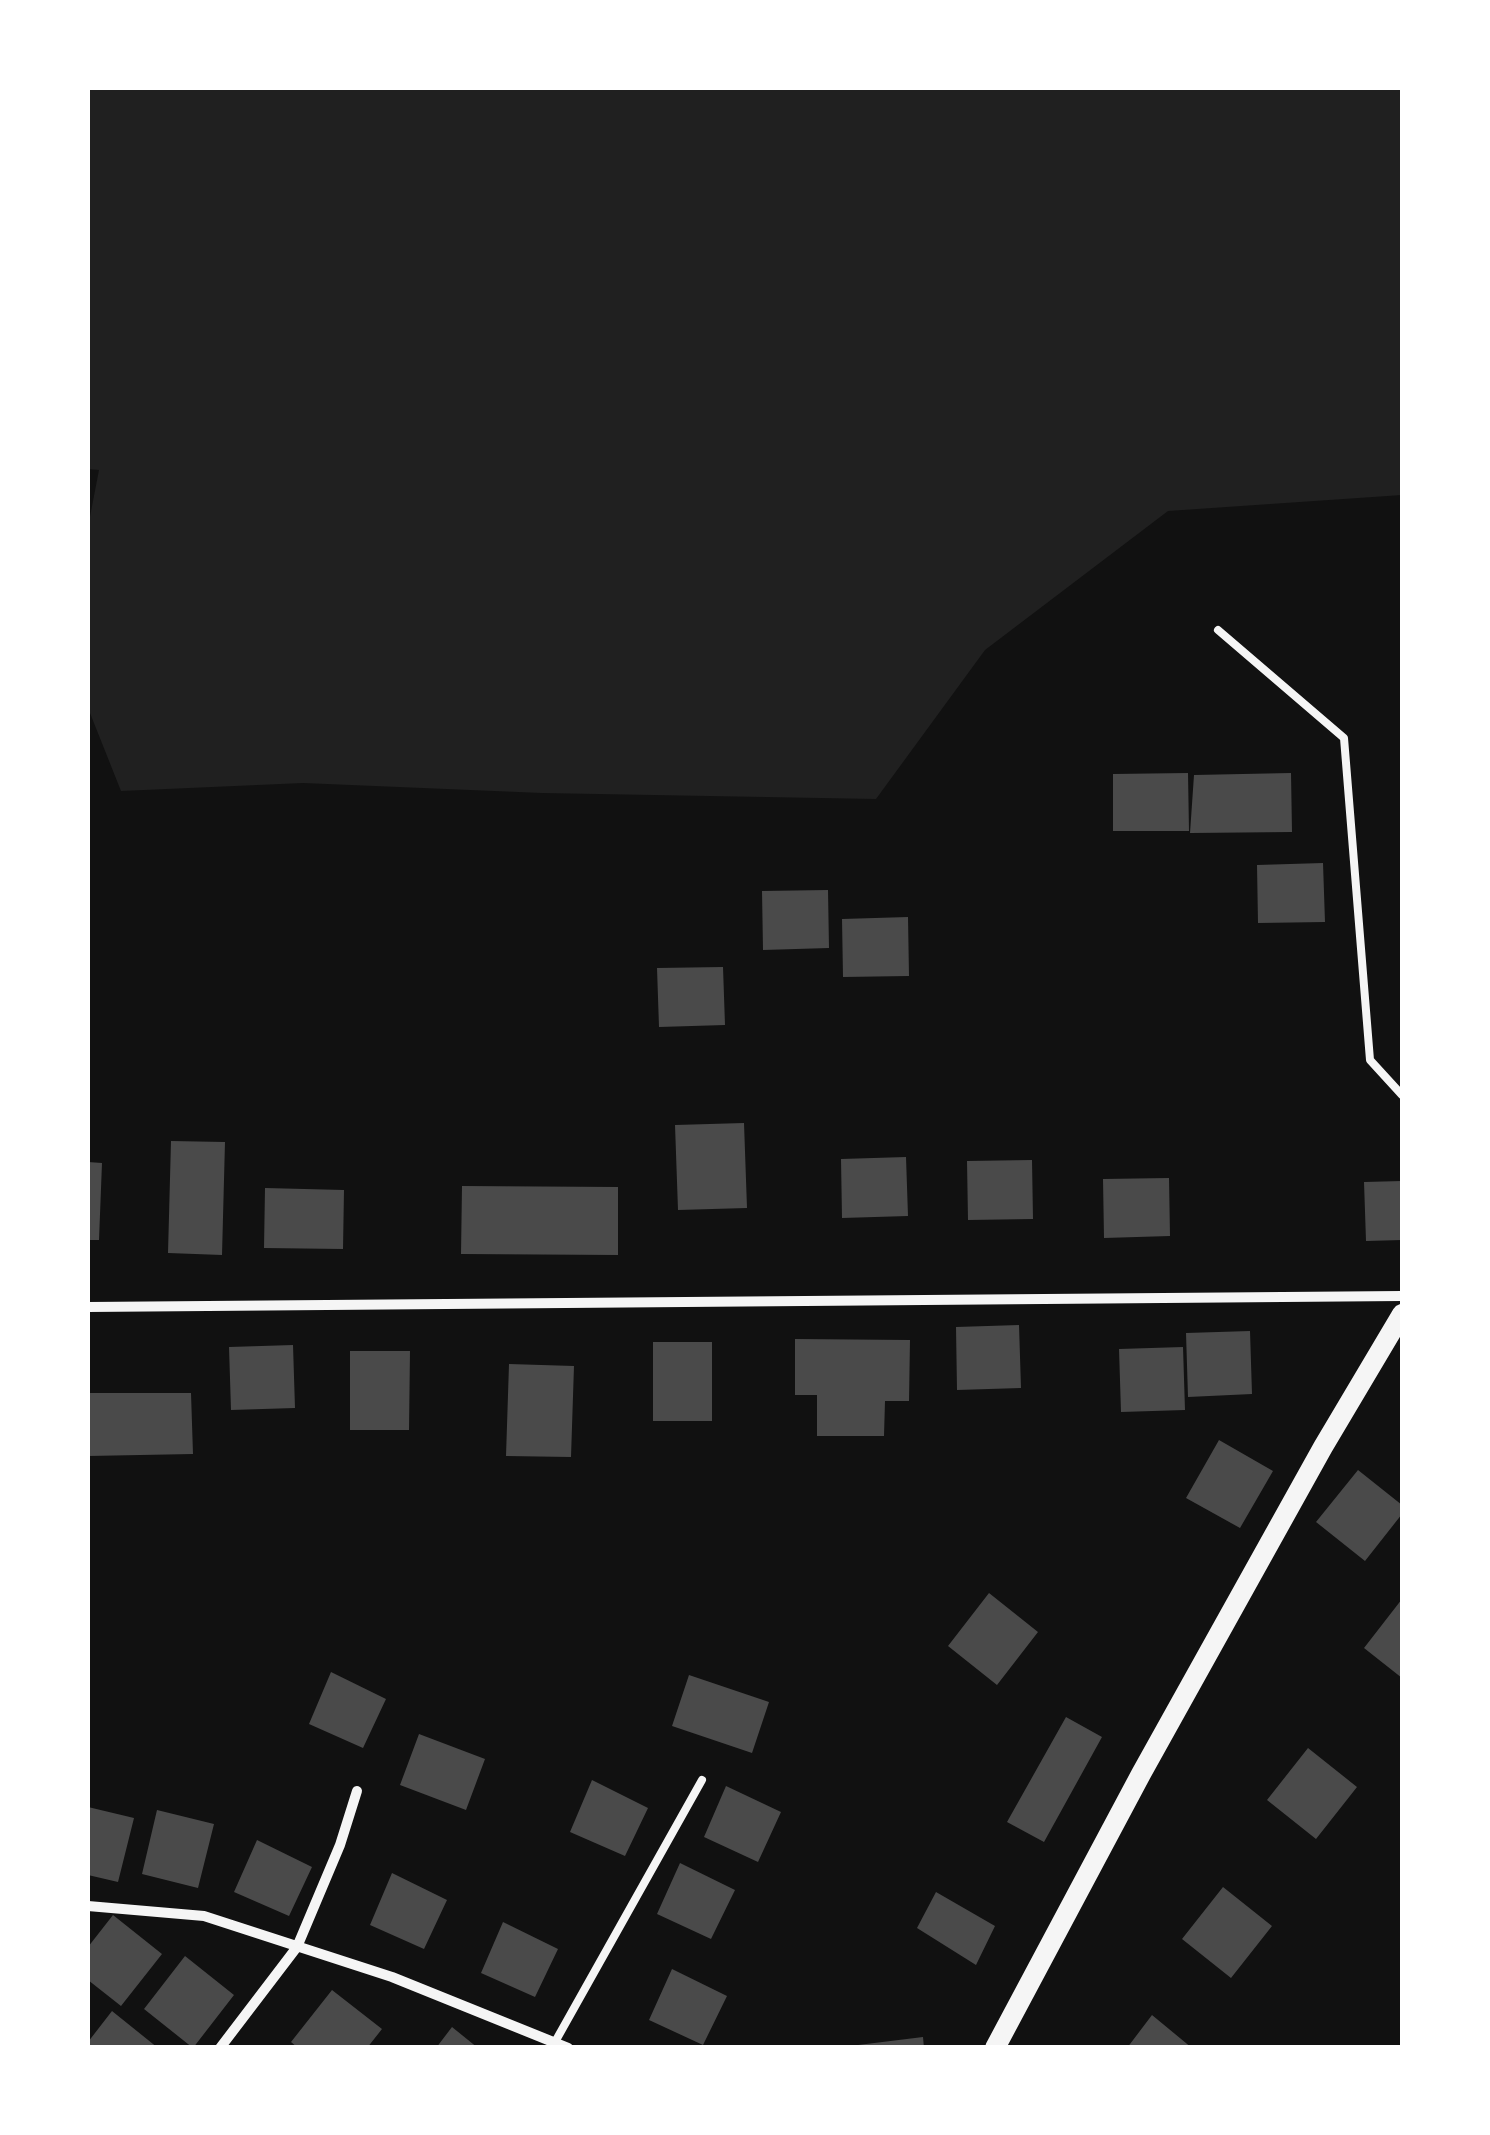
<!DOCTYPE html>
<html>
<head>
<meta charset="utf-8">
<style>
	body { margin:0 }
	#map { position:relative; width:1490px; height:2135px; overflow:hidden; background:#111; font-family:Barlow,sans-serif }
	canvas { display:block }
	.frame { position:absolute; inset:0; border:90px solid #fff; pointer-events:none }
</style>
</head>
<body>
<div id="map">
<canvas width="1490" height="2135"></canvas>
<div class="frame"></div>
</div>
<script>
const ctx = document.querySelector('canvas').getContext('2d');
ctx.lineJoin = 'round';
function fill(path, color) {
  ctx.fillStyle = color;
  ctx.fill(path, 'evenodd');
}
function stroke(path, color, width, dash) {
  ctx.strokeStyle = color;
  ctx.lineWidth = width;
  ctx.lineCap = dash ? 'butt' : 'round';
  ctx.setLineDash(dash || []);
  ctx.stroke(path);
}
fill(new Path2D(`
	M 88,88 L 1402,88 L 1402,495 L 1168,511 L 985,650 L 876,799 L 542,793 L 303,783 L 121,791 L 88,708 L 88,527 L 99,470 L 88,469 Z`), '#202020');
fill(new Path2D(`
	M 1188,773 L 1189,831 L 1113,831 L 1113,774 Z
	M 1291,773 L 1292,832 L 1190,833 L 1194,775 Z
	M 1323,863 L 1325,922 L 1258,923 L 1257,865 Z
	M 828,890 L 829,948 L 763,950 L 762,891 Z
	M 908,917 L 909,976 L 843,977 L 842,919 Z
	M 723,967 L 725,1025 L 659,1027 L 657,968 Z
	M 744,1123 L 747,1208 L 678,1210 L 675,1125 Z
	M 171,1141 L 225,1142 L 222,1255 L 168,1253 Z
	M 906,1157 L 908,1216 L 842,1218 L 841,1159 Z
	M 1032,1160 L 1033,1219 L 968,1220 L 967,1161 Z
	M 88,1162 L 102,1163 L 99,1240 L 88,1240 Z
	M 1169,1178 L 1170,1236 L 1104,1238 L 1103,1179 Z
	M 1402,1181 L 1402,1240 L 1366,1241 L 1364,1182 Z
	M 462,1186 L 618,1187 L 618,1255 L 461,1254 Z
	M 265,1188 L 344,1190 L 343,1249 L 264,1248 Z
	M 1019,1325 L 1021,1388 L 957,1390 L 956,1327 Z
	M 1250,1331 L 1252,1394 L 1188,1397 L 1186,1333 Z
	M 795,1339 L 910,1340 L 909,1401 L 885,1401 L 884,1436 L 817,1436 L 817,1395 L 795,1395 Z
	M 653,1342 L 712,1342 L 712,1421 L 653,1421 Z
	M 293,1345 L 295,1408 L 231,1410 L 229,1347 Z
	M 1183,1347 L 1185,1410 L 1121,1412 L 1119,1349 Z
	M 350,1351 L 410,1351 L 409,1430 L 350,1430 Z
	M 509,1364 L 574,1366 L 571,1457 L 506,1456 Z
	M 88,1393 L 191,1393 L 193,1454 L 88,1456 Z
	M 1219,1440 L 1273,1471 L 1240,1528 L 1186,1498 Z
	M 1358,1470 L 1402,1505 L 1402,1514 L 1365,1561 L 1316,1522 Z
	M 989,1593 L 1038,1632 L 997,1685 L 948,1646 Z
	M 1402,1599 L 1402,1678 L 1364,1648 Z
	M 331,1672 L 386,1699 L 363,1748 L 309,1724 Z
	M 689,1675 L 769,1702 L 752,1753 L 672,1726 Z
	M 1066,1717 L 1102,1737 L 1044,1842 L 1007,1822 Z
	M 419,1734 L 485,1759 L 466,1810 L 400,1785 Z
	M 1308,1748 L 1357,1787 L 1316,1839 L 1267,1800 Z
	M 592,1780 L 648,1808 L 625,1856 L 570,1832 Z
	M 726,1786 L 781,1812 L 758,1862 L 704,1837 Z
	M 88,1807 L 134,1818 L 118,1882 L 88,1875 Z
	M 157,1810 L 214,1824 L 198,1888 L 142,1874 Z
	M 257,1840 L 312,1867 L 289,1916 L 234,1892 Z
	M 680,1863 L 735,1890 L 711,1939 L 657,1914 Z
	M 392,1873 L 447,1900 L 424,1949 L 370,1925 Z
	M 1223,1887 L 1272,1926 L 1231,1978 L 1182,1939 Z
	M 936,1892 L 995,1926 L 976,1965 L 917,1928 Z
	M 113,1915 L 162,1954 L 121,2006 L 88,1980 L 88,1947 Z
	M 503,1922 L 558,1949 L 535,1997 L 481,1973 Z
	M 185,1956 L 234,1995 L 193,2048 L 144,2009 Z
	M 672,1969 L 727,1996 L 703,2045 L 649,2020 Z
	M 332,1990 L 382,2029 L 367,2048 L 298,2048 L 291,2042 Z
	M 112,2011 L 158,2048 L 88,2048 L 88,2042 Z
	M 1152,2015 L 1192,2048 L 1127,2048 Z
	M 452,2027 L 478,2048 L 436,2048 Z
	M 923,2037 L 924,2048 L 858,2048 L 858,2045 Z`), '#4a4a4a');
stroke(new Path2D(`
	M 1218,630 L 1344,738 L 1370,1060 L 1402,1095
	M 555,2042 L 702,1780`), '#f5f5f5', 8);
stroke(new Path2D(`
	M 88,1307 L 1402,1296
	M 88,1906 L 204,1916 L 392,1977 L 568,2048
	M 220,2048 L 297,1947 L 340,1845 L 357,1791`), '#f5f5f5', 10);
stroke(new Path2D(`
	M 995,2048 L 1141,1774 L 1323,1447 L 1402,1314`), '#f5f5f5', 20);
</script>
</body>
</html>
